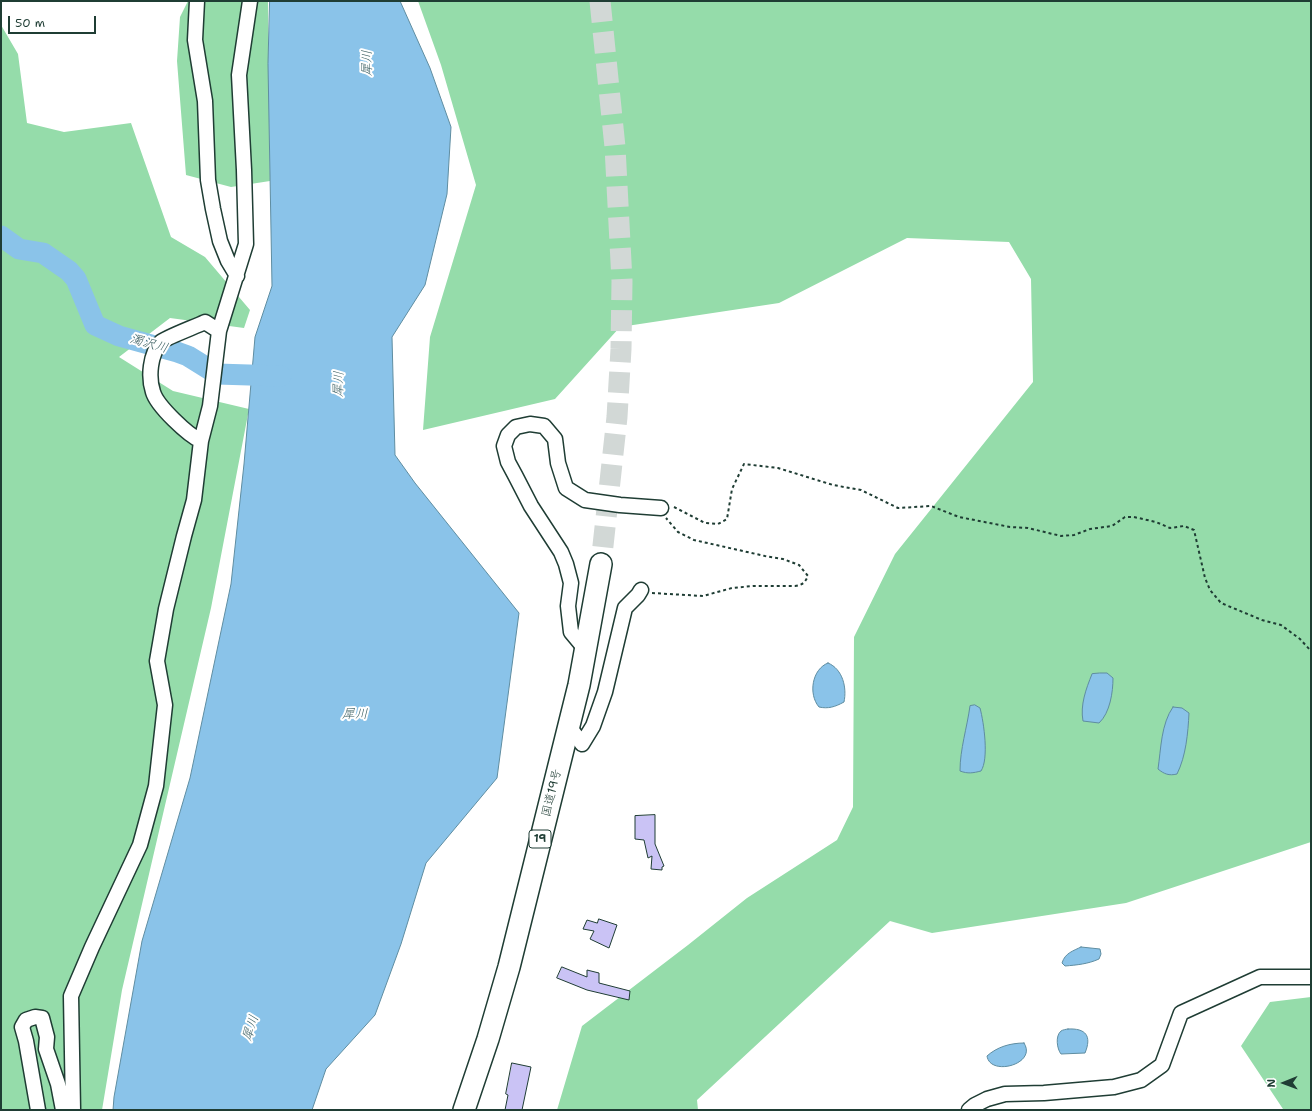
<!DOCTYPE html>
<html>
<head>
<meta charset="utf-8">
<style>
	body { margin:0 }
	#map { position:relative; width:1312px; height:1111px; overflow:hidden; background:#fff; font-family:"Shantell Sans",sans-serif }
	canvas { display:block }
	.frame { position:absolute; inset:0; border:2px solid #1f3d34; pointer-events:none }
	.north { position:absolute; left:1264px; top:1063px; width:40px; height:40px; -webkit-text-stroke:3px #fff; paint-order:stroke; rotate:269deg; font-size:11px; font-weight:700; line-height:16px; text-align:center; color:#1f3d34 }
	.north::after { content:''; display:block; margin:auto; width:14px; height:18px; background:#1f3d34; clip-path:polygon(50% 0,100% 100%,50% 72%,0 100%) }
	.scale { position:absolute; left:8px; top:16px; width:88px; height:18px; box-sizing:border-box; border:2px solid #1f3d34; border-top:0; padding-left:5px; font-size:12px; line-height:14px; white-space:nowrap; color:#1f3d34; -webkit-text-stroke:3px #fff; paint-order:stroke }
</style>
</head>
<body>
<div id="map">
<canvas width="1312" height="1111"></canvas>
<div class="frame"></div>
<div class="north">N</div>
<div class="scale">50 m</div>
</div>
<script>
const ctx = document.querySelector('canvas').getContext('2d');
ctx.lineJoin = 'round';
function fill(path, color) {
  ctx.fillStyle = color;
  ctx.fill(path, 'evenodd');
}
function stroke(path, color, width, dash) {
  ctx.strokeStyle = color;
  ctx.lineWidth = width;
  ctx.lineCap = dash ? 'butt' : 'round';
  ctx.setLineDash(dash || []);
  ctx.stroke(path);
}
function label(font, color, halo, rows, align = 'center') {
  ctx.font = font + ' "Shantell Sans","Klee One",sans-serif';
  ctx.lineWidth = 4;
  ctx.setLineDash([]);
  ctx.textBaseline = 'middle';
  ctx.strokeStyle = halo;
  ctx.fillStyle = color;
  for (const [text, x, y, turn = 0] of rows) {
    ctx.save();
    ctx.translate(x, y);
    ctx.rotate((+turn || 0) * Math.PI / 180);
    ctx.textAlign = isNaN(turn) ? turn : align;
    if (halo) ctx.strokeText(text, 0, 0);
    ctx.fillText(text, 0, 0);
    ctx.restore();
  }
}
fill(new Path2D(`
	M 188,1 L 268,1 L 270,181 L 231,187 L 186,175 L 177,61 L 180,17 Z
	M 418,1 L 1311,1 L 1311,842 L 1126,903 L 932,933 L 890,921 L 697,1100 L 698,1110 L 557,1110 L 582,1026 L 688,945 L 747,898 L 837,840 L 853,807 L 854,637 L 895,554 L 1033,382 L 1031,279 L 1009,242 L 907,238 L 779,303 L 620,327 L 555,399 L 423,430 L 430,337 L 476,185 L 441,65 Z
	M 1,25 L 18,54 L 27,123 L 64,132 L 131,123 L 171,237 L 205,257 L 250,310 L 244,328 L 170,318 L 119,357 L 173,391 L 249,409 L 211,608 L 122,990 L 102,1110 L 1,1110 Z
	M 1311,997 L 1311,1110 L 1283,1110 L 1283,1109 L 1241,1046 L 1270,1002 Z`), '#95dcaa');
const water = new Path2D(`
	M 270,1 L 400,1 L 430,68 L 451,127 L 447,194 L 425,285 L 392,337 L 395,455 L 415,483 L 519,613 L 497,778 L 426,863 L 401,944 L 375,1015 L 326,1069 L 312,1110 L 113,1110 L 114,1097 L 142,941 L 190,778 L 231,584 L 244,464 L 255,337 L 272,286 L 268,64 Z
	M 828,663 C 843,669 847,688 844,702 C 835,707 828,709 819,707 C 808,694 812,669 828,663 Z
	M 1100,673 L 1107,673 L 1113,678 C 1113,692 1110,713 1099,723 L 1083,721 C 1080,705 1086,689 1092,674 Z
	M 975,705 L 980,708 C 984,723 989,759 981,771 C 973,773 968,774 960,771 C 960,749 967,728 970,706 Z
	M 1173,707 L 1182,708 L 1189,713 C 1188,733 1186,756 1177,774 C 1169,776 1164,774 1158,769 C 1161,749 1161,724 1173,707 Z
	M 1081,947 L 1100,949 L 1101,954 L 1099,959 C 1088,964 1077,965 1065,966 L 1062,963 C 1065,953 1073,951 1081,947 Z
	M 1068,1029 C 1086,1028 1092,1036 1085,1053 L 1061,1054 C 1057,1049 1055,1036 1061,1031 C 1062,1030 1067,1029 1068,1029 Z
	M 1024,1043 C 1038,1064 990,1077 987,1056 C 997,1047 1010,1043 1024,1043 Z`);
fill(water, '#8ac3e9');
stroke(water, '#5f8da1', 1);
stroke(new Path2D(`
	M 1,236 L 19,249 L 43,253 L 69,271 L 76,279 L 95,325 L 119,336 L 177,352 L 188,356 L 217,374 L 281,376`), '#8ac3e9', 21);
const building = new Path2D(`
	M 655,815 L 655,844 L 664,866 L 662,867 L 662,870 L 651,869 L 652,856 L 648,858 L 644,840 L 635,839 L 635,816 Z
	M 599,919 L 617,925 L 609,948 L 590,939 L 594,931 L 583,929 L 587,920 L 597,923 Z
	M 562,967 L 587,977 L 587,970 L 599,973 L 599,983 L 630,991 L 629,1000 L 587,990 L 557,978 Z
	M 512,1063 L 531,1067 L 522,1110 L 505,1110 L 508,1095 L 506,1094 Z`);
fill(building, '#cac3f5');
stroke(building, '#1f3d34', 1);
stroke(new Path2D(`
	M 600,1 L 615,147 L 622,281 L 621,349 L 617,417 L 601,564`), '#d2d8d6', 21, [21, 10]);
const minor = new Path2D(`
	M 197,1 L 195,40 L 205,101 L 208,180 L 213,209 L 220,241 L 228,261 L 237,276
	M 201,441 C 188,435 157,406 153,392 C 148,377 150,354 161,342 C 165,338 197,326 205,322 L 219,331
	M 586,650 L 571,632 L 568,606 L 571,583 L 566,564 L 561,552 L 531,506 L 515,475 L 508,462 L 504,446 L 508,435 L 516,427 L 530,424 L 544,426 L 555,439 L 558,463 L 566,488 L 585,500 L 620,505 L 661,508
	M 569,726 L 582,744 L 593,726 L 605,692 L 625,608 L 638,595 L 641,590
	M 38,1110 L 26,1041 L 22,1027 L 26,1020 L 35,1017 L 42,1018 L 47,1037 L 46,1049 L 58,1084 L 63,1110
	M 73,1110 L 71,996 L 92,947 L 140,845 L 156,786 L 165,705 L 157,661 L 166,609 L 184,536 L 194,500 L 201,441 L 210,406 L 219,331 L 246,244 L 244,170 L 239,75 L 250,1
	M 969,1110 L 975,1105 L 987,1099 L 1005,1094 L 1044,1093 L 1114,1087 L 1141,1080 L 1162,1065 L 1181,1013 L 1260,977 L 1311,977`);
const highway = new Path2D(`
	M 464,1110 L 488,1039 L 509,967 L 579,685 L 601,564`);
stroke(minor, '#1f3d34', 17);
stroke(highway, '#1f3d34', 24);
stroke(new Path2D(`
	M 674,507 L 705,523 L 718,524 L 727,519 L 732,489 L 744,464 L 778,468 L 833,485 L 861,490 L 898,508 L 931,506 L 959,517 L 1010,527 L 1028,528 L 1061,536 L 1074,535 L 1090,529 L 1112,526 L 1125,517 L 1134,517 L 1156,522 L 1170,528 L 1184,526 L 1194,530 L 1205,578 L 1210,590 L 1221,603 L 1262,620 L 1281,625 L 1300,639 L 1311,651
	M 652,593 L 703,596 L 732,588 L 753,586 L 795,586 C 802,585 805,583 808,576 L 799,565 L 783,559 L 765,556 L 694,540 L 678,532 L 666,518`), '#1f3d34', 2, [3, 3]);
stroke(minor, '#fff', 14);
stroke(highway, '#fff', 21);
for (const [x, y, w] of [
	[540,839,22]
]) {
  const box = new Path2D();
  box.roundRect(x - w / 2, y - 9, w, 18, 3);
  ctx.fillStyle = '#fff';
  ctx.fill(box);
  stroke(box, '#1f3d34', 1);
}
label('bold 11px', '#1f3d34', null, [
	["19",540,839]
]);
label('12px', '#1f3d34', '#fff', [
	["国道19号",552,793,-76]
]);
label('italic 13px', '#3a5e61', '#fff', [
	["犀川",368,63,-90],
	["濁沢川",149,344,16],
	["犀川",339,384,-88],
	["犀川",355,715],
	["犀川",251,1028,-72]
]);
</script>
</body>
</html>
